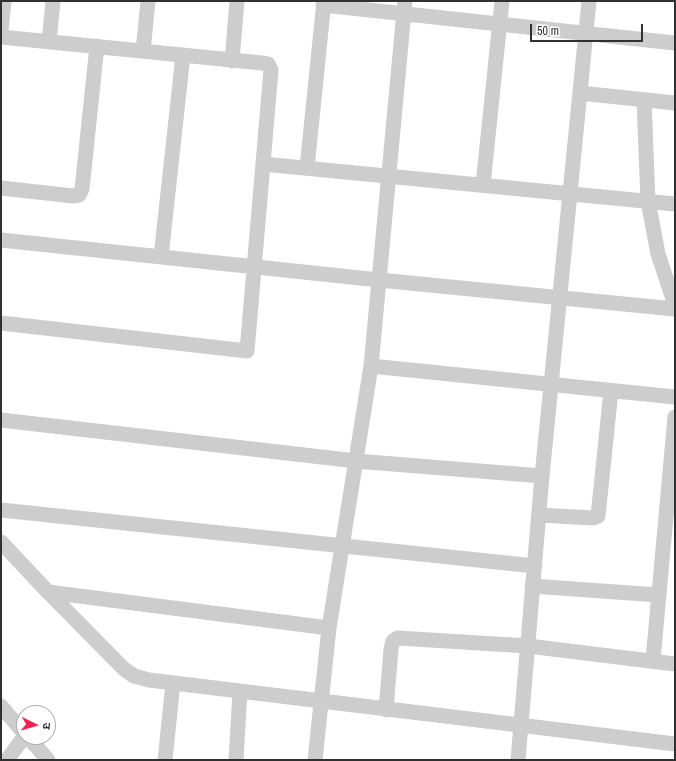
<!DOCTYPE html>
<html>
<head>
<meta charset="utf-8">
<style>
	body { margin:0 }
	#map { position:relative; width:676px; height:761px; overflow:hidden; background:#fff; font-family:"Archivo Narrow","Noto Sans Devanagari",sans-serif }
	canvas { display:block }
	.frame { position:absolute; inset:0; border:2px solid #303030; pointer-events:none }
	.north { position:absolute; left:16px; top:705px; width:40px; height:40px; box-sizing:border-box; background:#fff; border:1px solid #acacac; border-radius:50%; rotate:95deg; font-size:11px; font-weight:700; line-height:16px; text-align:center; color:#303030 }
	.north::after { content:''; display:block; margin:auto; width:14px; height:18px; background:#f7224f; clip-path:polygon(50% 0,100% 100%,50% 72%,0 100%) }
	.scale { position:absolute; left:530px; top:24px; width:113px; height:18px; box-sizing:border-box; border:2px solid #303030; border-top:0; padding-left:5px; font-size:12px; line-height:14px; white-space:nowrap; color:#303030; -webkit-text-stroke:3px #fff; paint-order:stroke }
</style>
</head>
<body>
<div id="map">
<canvas width="676" height="761"></canvas>
<div class="frame"></div>
<div class="north">उ</div>
<div class="scale">50 m</div>
</div>
<script>
const ctx = document.querySelector('canvas').getContext('2d');
ctx.lineJoin = 'round';
function stroke(path, color, width, dash) {
  ctx.strokeStyle = color;
  ctx.lineWidth = width;
  ctx.lineCap = dash ? 'butt' : 'round';
  ctx.setLineDash(dash || []);
  ctx.stroke(path);
}
stroke(new Path2D(`
	M 323,5 L 675,43
	M 1,31 L 4,1
	M 1,37 L 262,63 L 268,64 L 271,70 L 247,351 L 1,323
	M 49,42 L 53,1
	M 143,51 L 148,1
	M 232,61 L 237,1
	M 580,93 L 675,103
	M 644,100 L 648,201 L 658,254 L 675,305
	M 263,164 L 675,204
	M 307,168 L 324,1
	M 483,185 L 502,1
	M 1,188 L 73,196 L 79,195 L 82,189 L 97,46
	M 1,240 L 379,280 L 675,309
	M 161,257 L 183,55
	M 371,366 L 675,397
	M 1,420 L 356,461 L 542,476
	M 1,510 L 535,566
	M 539,515 L 593,518 L 598,516 L 611,391
	M 1,542 L 48,592 L 124,669 L 134,676 L 149,680 L 675,744
	M 532,586 L 658,595
	M 48,592 L 329,628
	M 653,660 L 675,417
	M 1,706 L 24,733
	M 386,710 L 391,649 L 393,641 L 398,638 L 528,646 L 675,664
	M 28,737 L 48,760
	M 7,760 L 24,737
	M 165,760 L 173,683
	M 236,760 L 240,691
	M 315,760 L 329,628 L 371,366 L 405,1
	M 518,760 L 542,476 L 589,1`), '#cdcdcd', 15);
</script>
</body>
</html>
